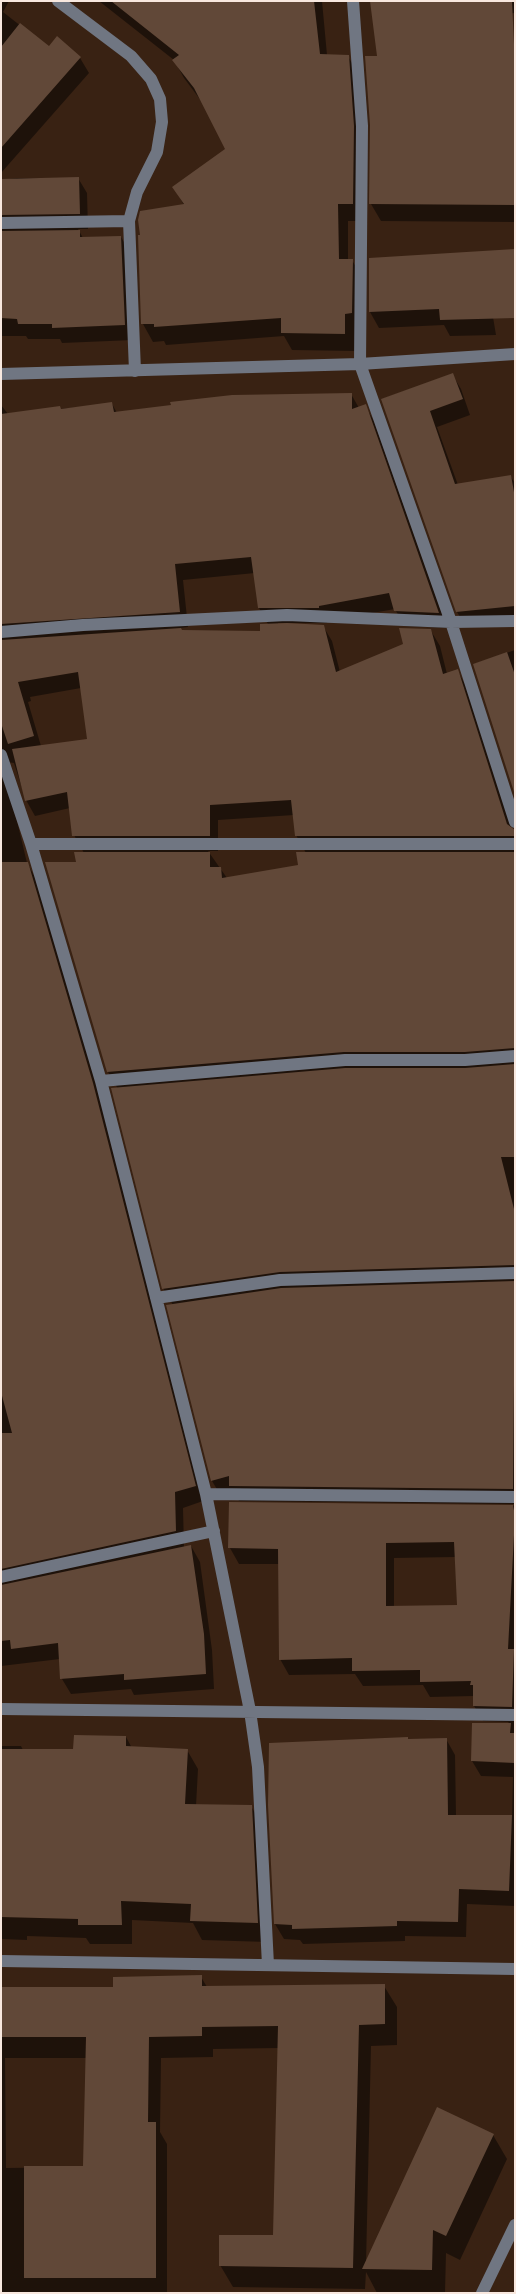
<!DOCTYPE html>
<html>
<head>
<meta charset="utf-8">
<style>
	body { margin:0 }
	#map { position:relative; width:516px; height:2294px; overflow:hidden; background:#392213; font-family:Merriweather,serif }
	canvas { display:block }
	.frame { position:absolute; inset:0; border:2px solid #f8e8df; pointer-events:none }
</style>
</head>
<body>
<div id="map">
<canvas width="516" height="2294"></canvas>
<div class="frame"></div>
</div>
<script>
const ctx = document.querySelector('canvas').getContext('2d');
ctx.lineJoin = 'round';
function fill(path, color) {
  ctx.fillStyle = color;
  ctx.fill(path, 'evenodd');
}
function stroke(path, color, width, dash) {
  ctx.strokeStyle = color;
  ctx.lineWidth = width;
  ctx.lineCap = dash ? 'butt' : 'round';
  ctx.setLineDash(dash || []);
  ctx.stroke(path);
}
fill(new Path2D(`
	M 1,1 L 9,1 L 3,12 L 49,48 L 80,58 L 89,73 L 1,173 Z
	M 99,1 L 322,1 L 327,55 L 348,56 L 358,74 L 363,221 L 348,221 L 348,260 L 352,260 L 362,278 L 355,351 L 292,350 L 284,336 L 166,345 L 164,341 L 153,342 L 143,324 L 139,237 L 184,205 L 174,187 L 226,149 L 202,102 L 184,78 L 174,60 Z
	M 371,1 L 515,1 L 515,13 L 439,17 L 512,44 L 515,48 L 515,222 L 381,221 L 371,204 L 378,57 Z
	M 17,178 L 78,178 L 87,193 L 88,229 L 78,229 L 83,238 L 121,237 L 130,252 L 133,340 L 62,343 L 60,339 L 28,339 L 26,336 L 1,336 L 1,180 Z
	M 370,259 L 492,311 L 496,335 L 450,336 L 444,325 L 379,328 L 370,312 Z
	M 452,374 L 461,389 L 470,415 L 437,427 L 458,485 L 510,476 L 515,483 L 515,622 L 466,627 L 457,612 L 382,399 Z
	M 351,394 L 359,408 L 365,406 L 374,421 L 447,628 L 404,626 L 395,609 L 327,621 L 327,623 L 278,623 L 278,626 L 323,626 L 332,641 L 340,672 L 404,645 L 431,631 L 440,646 L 447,674 L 457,670 L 466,686 L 512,830 L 515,831 L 515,1504 L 239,1501 L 234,1492 L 221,1496 L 212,1481 L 168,1306 L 173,1305 L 163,1288 L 118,1089 L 108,1072 L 77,863 L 84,853 L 74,835 L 70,808 L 35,816 L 26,800 L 14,763 L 8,762 L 1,769 L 1,405 L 8,414 L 112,404 L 117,413 ZM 255,573 L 259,608 L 269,626 L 262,633 L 182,632 L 180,628 L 188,627 L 183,580 ZM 81,688 L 89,740 L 41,746 L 28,702 L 31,701 L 30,697 ZM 294,815 L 296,835 L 306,853 L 299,866 L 227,878 L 208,851 L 218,851 L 218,820 Z
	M 515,650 L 515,790 L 474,664 Z
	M 1,769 L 17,821 L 27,863 L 36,879 L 101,1100 L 203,1501 L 183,1508 L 184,1548 L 191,1546 L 200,1562 L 212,1650 L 214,1689 L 134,1695 L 131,1689 L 71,1694 L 62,1679 L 60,1659 L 1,1666 Z
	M 230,1504 L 515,1506 L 515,1906 L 467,1904 L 466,1937 L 405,1936 L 405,1941 L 303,1944 L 300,1940 L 284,1939 L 275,1924 L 446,1739 L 455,1755 L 456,1816 L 512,1816 L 513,1777 L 481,1776 L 472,1761 L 509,1722 L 483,1721 L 474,1706 L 474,1696 L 430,1697 L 423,1685 L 363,1686 L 355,1674 L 289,1675 L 280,1659 L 280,1564 L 239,1564 L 230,1548 ZM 456,1557 L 458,1606 L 394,1607 L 394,1558 Z
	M 126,1737 L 132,1748 L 187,1750 L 198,1769 L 196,1806 L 251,1806 L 262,1825 L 268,1942 L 202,1940 L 193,1923 L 132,1920 L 132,1944 L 90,1944 L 86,1938 L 27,1936 L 27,1940 L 1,1939 L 1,1746 L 21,1746 L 23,1750 L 74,1750 Z
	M 201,1977 L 207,1987 L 384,1986 L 397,2007 L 397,2045 L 371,2046 L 366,2264 L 493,2135 L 507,2159 L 460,2260 L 446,2253 L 445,2293 L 377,2293 L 366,2272 L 365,2289 L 233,2287 L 220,2265 L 274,2237 L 279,2048 L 213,2049 L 213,2057 L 161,2058 L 160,2132 L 167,2144 L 167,2293 L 1,2293 L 1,1988 L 115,1989 ZM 5,2058 L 87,2058 L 85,2167 L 6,2168 Z`), '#0007');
fill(new Path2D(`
	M 111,1 L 314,1 L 320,54 L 349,55 L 354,126 L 353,204 L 338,204 L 339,259 L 353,259 L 352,313 L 345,314 L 345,334 L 281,333 L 281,318 L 154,327 L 154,324 L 141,324 L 138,235 L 140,235 L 138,220 L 140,211 L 184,204 L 172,187 L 225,149 L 194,88 L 172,60 L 179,55 Z
	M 370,1 L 512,1 L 515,66 L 515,205 L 369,204 L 370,125 L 365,56 L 377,56 Z
	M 20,23 L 49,46 L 57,36 L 81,57 L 1,148 L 1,47 Z
	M 79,177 L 80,214 L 1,215 L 1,179 Z
	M 80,230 L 80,237 L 121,236 L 125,325 L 52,328 L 52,324 L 18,324 L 17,319 L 1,318 L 1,231 Z
	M 515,249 L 515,318 L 440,320 L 439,309 L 369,312 L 369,258 Z
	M 453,373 L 463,399 L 430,411 L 455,484 L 511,475 L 515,498 L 515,606 L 456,612 L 381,399 Z
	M 352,393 L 352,409 L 366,404 L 439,613 L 394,611 L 389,593 L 319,606 L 319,608 L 258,608 L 251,557 L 175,564 L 180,612 L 1,624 L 1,414 L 60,406 L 61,409 L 112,402 L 114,412 L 171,405 L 170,402 L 232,395 Z
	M 287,623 L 324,625 L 336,672 L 403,644 L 399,628 L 431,629 L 443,674 L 458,669 L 507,824 L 515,830 L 515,836 L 295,836 L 291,800 L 210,805 L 210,836 L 72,836 L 67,792 L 25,801 L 12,749 L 87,739 L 78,672 L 18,682 L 34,736 L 8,744 L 1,723 L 1,640 L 181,628 L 182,630 L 260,631 L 260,624 Z
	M 507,652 L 515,675 L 515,795 L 473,664 Z
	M 74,852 L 210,852 L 210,867 L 221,867 L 222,878 L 298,865 L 296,852 L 515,852 L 515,1048 L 465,1052 L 344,1052 L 107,1072 L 45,862 L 76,862 Z
	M 1,862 L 28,862 L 93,1083 L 196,1486 L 175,1492 L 176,1531 L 1,1569 L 1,1433 L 12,1433 L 1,1392 Z
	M 515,1064 L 515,1157 L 501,1157 L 515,1213 L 515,1265 L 280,1272 L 162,1289 L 111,1088 L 345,1068 L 465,1068 Z
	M 515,1281 L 513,1489 L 229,1486 L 229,1476 L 211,1481 L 166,1305 L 281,1288 Z
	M 229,1502 L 513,1505 L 515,1516 L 508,1649 L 514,1649 L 512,1707 L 473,1706 L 473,1685 L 470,1685 L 471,1681 L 420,1682 L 420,1670 L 352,1671 L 352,1658 L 279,1660 L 278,1549 L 228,1548 ZM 454,1542 L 457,1605 L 386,1606 L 386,1543 Z
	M 191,1545 L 204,1634 L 206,1674 L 124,1680 L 124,1674 L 60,1679 L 58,1643 L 11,1649 L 10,1640 L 1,1641 L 1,1585 Z
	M 472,1723 L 511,1723 L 510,1733 L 515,1733 L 515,1763 L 471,1761 Z
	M 74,1735 L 126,1736 L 126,1746 L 188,1749 L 185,1804 L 252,1805 L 258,1923 L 190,1921 L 191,1904 L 121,1901 L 122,1925 L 78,1925 L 78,1919 L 1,1917 L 1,1749 L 73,1749 Z
	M 408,1737 L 408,1739 L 447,1738 L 448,1815 L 512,1815 L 509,1891 L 459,1889 L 458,1922 L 397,1921 L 397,1926 L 292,1929 L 292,1925 L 274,1924 L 268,1805 L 269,1743 Z
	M 202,1975 L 202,1986 L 385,1984 L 385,2024 L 359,2025 L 353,2268 L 219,2266 L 219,2235 L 273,2235 L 278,2026 L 202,2027 L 202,2036 L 149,2037 L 148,2122 L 156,2122 L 156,2278 L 24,2278 L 24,2166 L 83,2166 L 86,2037 L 1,2037 L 2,1987 L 113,1987 L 113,1977 Z
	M 437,2107 L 494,2134 L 446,2236 L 433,2230 L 432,2270 L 362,2269 Z`), '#614838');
stroke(new Path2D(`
	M 58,1 L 131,56 L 151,79 L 160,99 L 162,122 L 157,152 L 137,192 L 129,221 L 135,371
	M 353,1 L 362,126 L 360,364 L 451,622 L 515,822
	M 1,223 L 129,221
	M 1,374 L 360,364 L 515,354
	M 1,632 L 83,625 L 287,615 L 451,622 L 515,621
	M 1,755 L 31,844 L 101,1081 L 206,1494 L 250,1711 L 258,1767 L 268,1965
	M 31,844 L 515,844
	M 101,1081 L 345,1060 L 465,1060 L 515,1056
	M 156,1298 L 280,1280 L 515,1273
	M 206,1494 L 515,1497
	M 1,1577 L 214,1531
	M 1,1709 L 515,1715
	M 1,1961 L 515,1969
	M 482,2293 L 515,2225`), '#707682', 12);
</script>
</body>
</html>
